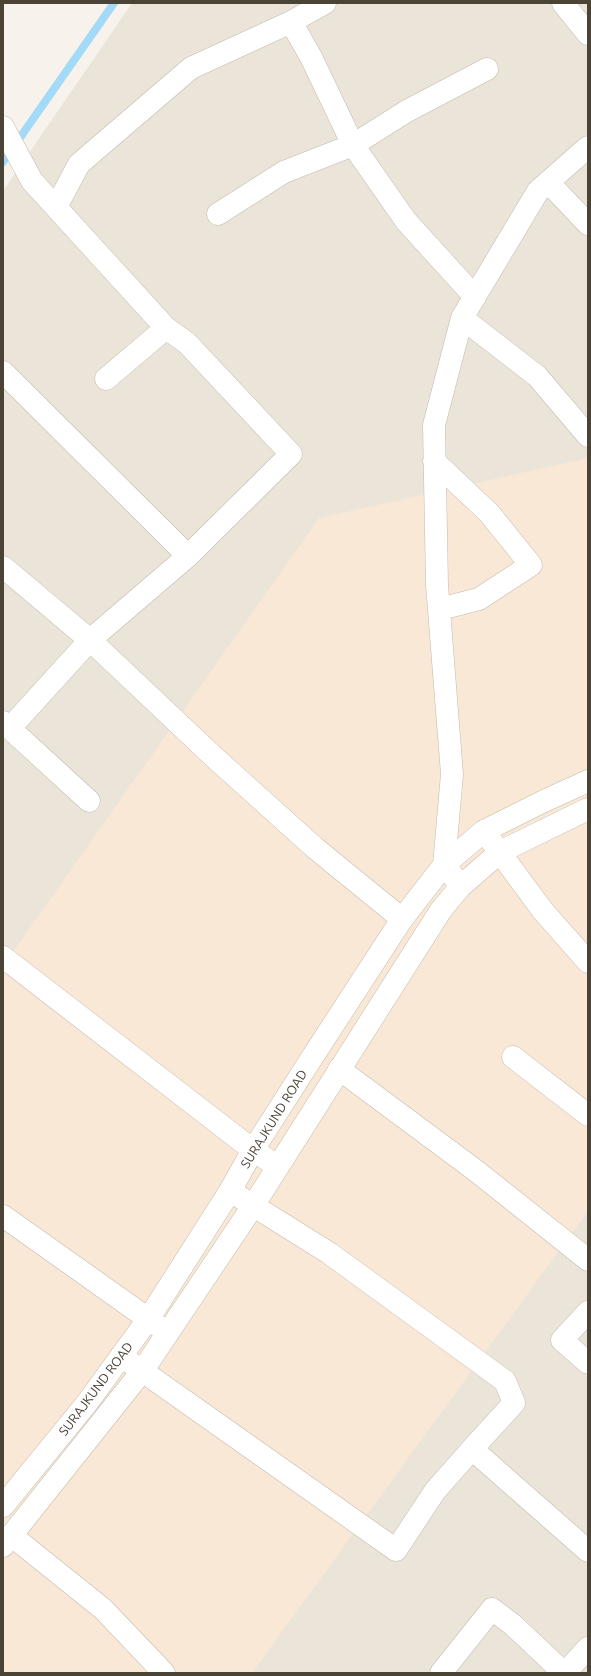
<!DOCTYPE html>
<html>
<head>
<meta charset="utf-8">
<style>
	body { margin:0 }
	#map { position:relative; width:591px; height:1676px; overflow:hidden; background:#f7f2eb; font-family:Ubuntu,sans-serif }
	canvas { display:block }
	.frame { position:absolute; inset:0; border:4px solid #4c4337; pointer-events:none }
</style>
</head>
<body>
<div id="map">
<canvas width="591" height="1676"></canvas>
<div class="frame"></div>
</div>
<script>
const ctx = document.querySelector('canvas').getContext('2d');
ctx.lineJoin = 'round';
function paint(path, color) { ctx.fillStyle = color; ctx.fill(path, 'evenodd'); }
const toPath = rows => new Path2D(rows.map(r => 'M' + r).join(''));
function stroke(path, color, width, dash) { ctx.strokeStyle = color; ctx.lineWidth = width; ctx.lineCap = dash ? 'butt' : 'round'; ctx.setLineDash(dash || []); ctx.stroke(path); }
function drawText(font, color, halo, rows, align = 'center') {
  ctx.font = font + ' Ubuntu,sans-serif'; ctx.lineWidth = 3; ctx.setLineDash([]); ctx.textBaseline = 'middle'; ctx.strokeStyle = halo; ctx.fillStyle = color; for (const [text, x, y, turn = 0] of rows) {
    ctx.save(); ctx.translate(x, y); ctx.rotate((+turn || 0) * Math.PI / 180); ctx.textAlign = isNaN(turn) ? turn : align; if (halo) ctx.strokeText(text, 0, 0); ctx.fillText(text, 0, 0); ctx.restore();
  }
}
const residential = toPath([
	[132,3,588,3,588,1673,3,1673,3,191]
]);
const commercial = toPath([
	[588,458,588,1211,252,1673,3,1673,3,966,319,518]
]);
const stream = toPath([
	[3,162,114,3]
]);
const minor = toPath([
	[563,3,588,34],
	[291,22,325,3],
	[3,127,32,181,166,328,187,343,291,454,188,556],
	[548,182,588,224],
	[56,207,79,164,191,68,291,22,311,57,353,145,406,221,475,297],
	[218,214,284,172,353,145,407,111,487,69],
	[462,318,537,376,588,436],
	[3,372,188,556,90,640,10,728],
	[106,379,166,328],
	[434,461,489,513,531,565,479,599,440,609],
	[3,567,90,640,215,758,315,848,402,919],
	[3,722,89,801],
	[484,831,543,911,588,962],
	[461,886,444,865,452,774,437,585,434,425,462,318,538,191,588,147],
	[3,957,253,1150,277,1166],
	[513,1057,588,1115],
	[339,1069,475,1170,588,1260],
	[230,1191,329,1253,505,1381,514,1403,472,1449,588,1551],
	[3,1216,168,1333],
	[588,1312,562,1340,588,1363],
	[121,1356,396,1550,435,1491,472,1449],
	[12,1536,103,1609,164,1673],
	[441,1673,492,1609,513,1625,564,1673],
	[565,1673,588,1648]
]);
const tertiary = toPath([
	[3,1506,87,1403,149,1318,230,1191,253,1150,315,1053,402,919,444,865,484,831,544,801,588,781],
	[3,1546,143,1370,253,1206,441,910,461,886,500,852,588,809]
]);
const streetNames = [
	["SURAJKUND ROAD",274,1119,-58],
	["SURAJKUND ROAD",96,1389,-53]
];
paint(residential, '#ebe4d9');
paint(commercial, '#f9e8d5');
stroke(stream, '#a3daf8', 8);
stroke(minor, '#c4baac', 23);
stroke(tertiary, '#c4baac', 23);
stroke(minor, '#fff', 22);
stroke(tertiary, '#fff', 22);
drawText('13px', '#4c4337', '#fff', streetNames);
</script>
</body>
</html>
